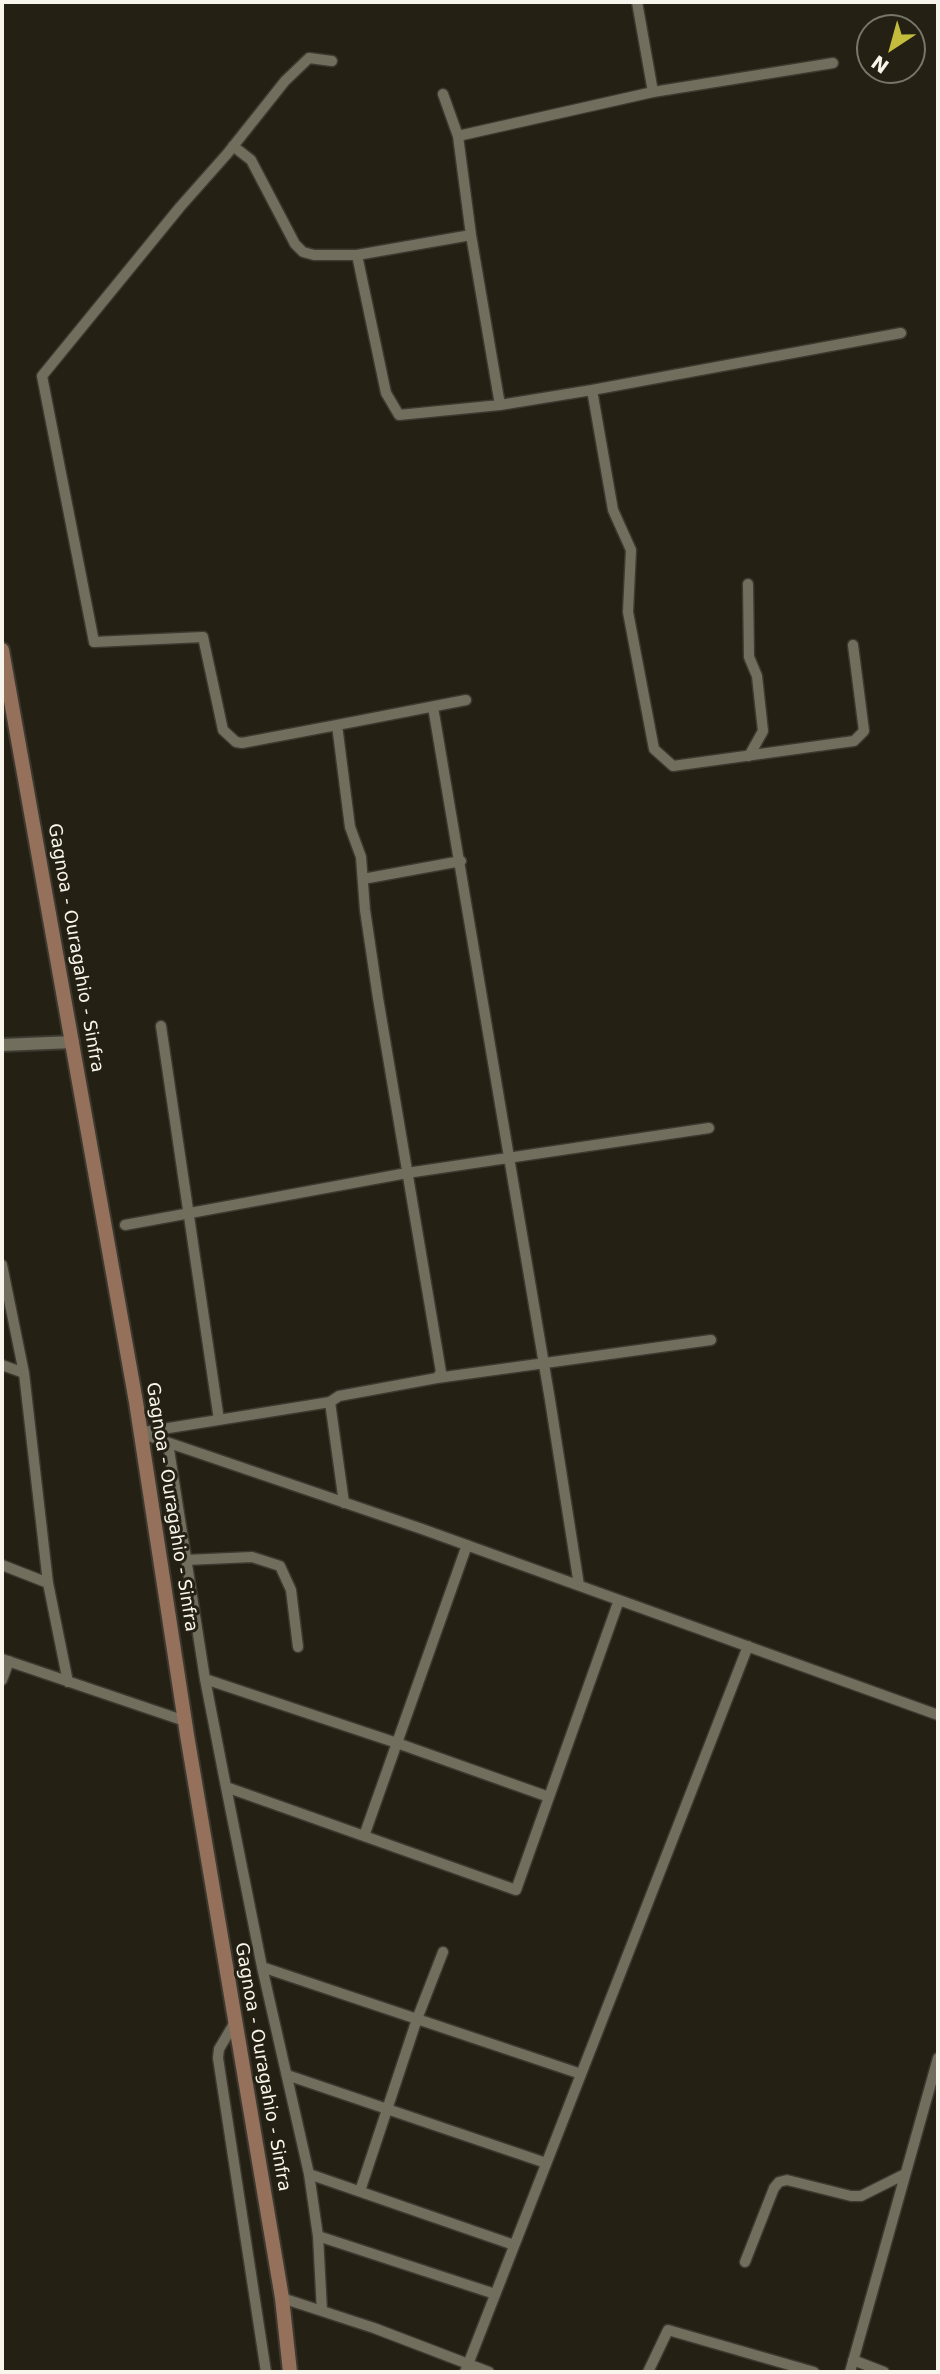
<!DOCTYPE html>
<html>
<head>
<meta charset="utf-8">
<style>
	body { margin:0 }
	#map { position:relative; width:940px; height:2374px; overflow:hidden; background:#242013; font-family:"DejaVu Sans",sans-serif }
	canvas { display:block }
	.frame { position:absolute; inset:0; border:4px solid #f7f5ec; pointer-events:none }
	.north { position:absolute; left:856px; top:14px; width:70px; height:70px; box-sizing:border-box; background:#242013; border:2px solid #78756a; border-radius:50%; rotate:216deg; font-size:19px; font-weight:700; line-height:28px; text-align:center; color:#f7f5ec }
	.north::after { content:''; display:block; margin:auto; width:24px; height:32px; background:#c4bc3d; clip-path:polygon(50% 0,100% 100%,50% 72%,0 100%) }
</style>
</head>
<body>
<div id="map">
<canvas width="940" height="2374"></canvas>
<div class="frame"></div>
<div class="north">N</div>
</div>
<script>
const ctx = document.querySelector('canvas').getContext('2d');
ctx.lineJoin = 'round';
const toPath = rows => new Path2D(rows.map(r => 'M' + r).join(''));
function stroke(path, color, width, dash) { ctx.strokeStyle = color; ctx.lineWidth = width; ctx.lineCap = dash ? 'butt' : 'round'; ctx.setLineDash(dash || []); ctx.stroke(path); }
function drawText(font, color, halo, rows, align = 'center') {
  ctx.font = font + ' "DejaVu Sans",sans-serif'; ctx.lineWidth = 6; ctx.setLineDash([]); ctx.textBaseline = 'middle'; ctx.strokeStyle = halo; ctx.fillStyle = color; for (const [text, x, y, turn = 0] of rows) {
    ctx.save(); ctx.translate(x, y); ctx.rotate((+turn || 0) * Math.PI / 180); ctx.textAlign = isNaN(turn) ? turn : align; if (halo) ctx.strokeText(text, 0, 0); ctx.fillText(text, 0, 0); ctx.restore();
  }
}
const minor = toPath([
	[332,61,309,58,285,81,227,154,180,207,42,376,94,642,203,637,223,730,236,742,242,743,337,725,350,827,361,857,365,910,378,998,441,1372,437,1378,339,1396,330,1402,344,1503],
	[653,92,833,63],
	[443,94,458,136],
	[233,146,251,160,295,244,303,252,314,255,357,255,471,235],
	[357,255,386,393,399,415,500,405,592,390,613,510,631,550,628,612,654,749,673,766,854,741,864,731,853,645],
	[592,390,901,333],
	[500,405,471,235,458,136,653,92,637,2],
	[748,584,749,657,757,676,763,731,749,756],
	[433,707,550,1400,579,1585],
	[337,725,466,700],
	[363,879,461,861],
	[161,1026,219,1420],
	[125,1225,407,1173,709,1128],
	[2,1265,24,1373,48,1583,68,1682],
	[2,1365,24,1373],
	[437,1378,711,1340],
	[144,1432,330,1402],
	[140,1433,422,1529,938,1715],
	[168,1443,205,1679,226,1787],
	[186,1560,252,1557,280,1566,291,1590,298,1647],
	[2,1565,48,1583],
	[2,1659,185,1721],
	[205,1679,397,1743,549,1797],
	[2,1680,9,1661],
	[364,1836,467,1545],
	[262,1967,581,2074],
	[235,2022,219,2049,218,2058,266,2372],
	[287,2075,546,2163],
	[309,2174,514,2245],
	[360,2191,417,2019,443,1952],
	[318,2236,495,2294],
	[745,2262,774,2188,779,2182,787,2180,851,2196,861,2196,905,2174],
	[282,2298,374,2328,489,2372],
	[322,2311,318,2236,309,2174,262,1967,226,1787,516,1890,619,1600],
	[853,2360,884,2372],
	[465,2372,748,1646],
	[648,2372,668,2330,814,2372],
	[850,2372,938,2058]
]);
const tertiary = toPath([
	[2,1045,73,1042]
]);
const secondary = toPath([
	[2,650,136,1402,187,1735,282,2298,290,2372]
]);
const streetNames = [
	["Gagnoa - Ouragahio - Sinfra",75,948,80],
	["Gagnoa - Ouragahio - Sinfra",171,1507,81],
	["Gagnoa - Ouragahio - Sinfra",262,2067,80]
];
stroke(minor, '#3c3930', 13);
stroke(tertiary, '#3c3930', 16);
stroke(secondary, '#3c3930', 18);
stroke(minor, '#726e5e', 10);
stroke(tertiary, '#726e5e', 12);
stroke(secondary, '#95705b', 14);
drawText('18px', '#f7f5ec', '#242013', streetNames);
</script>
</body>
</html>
